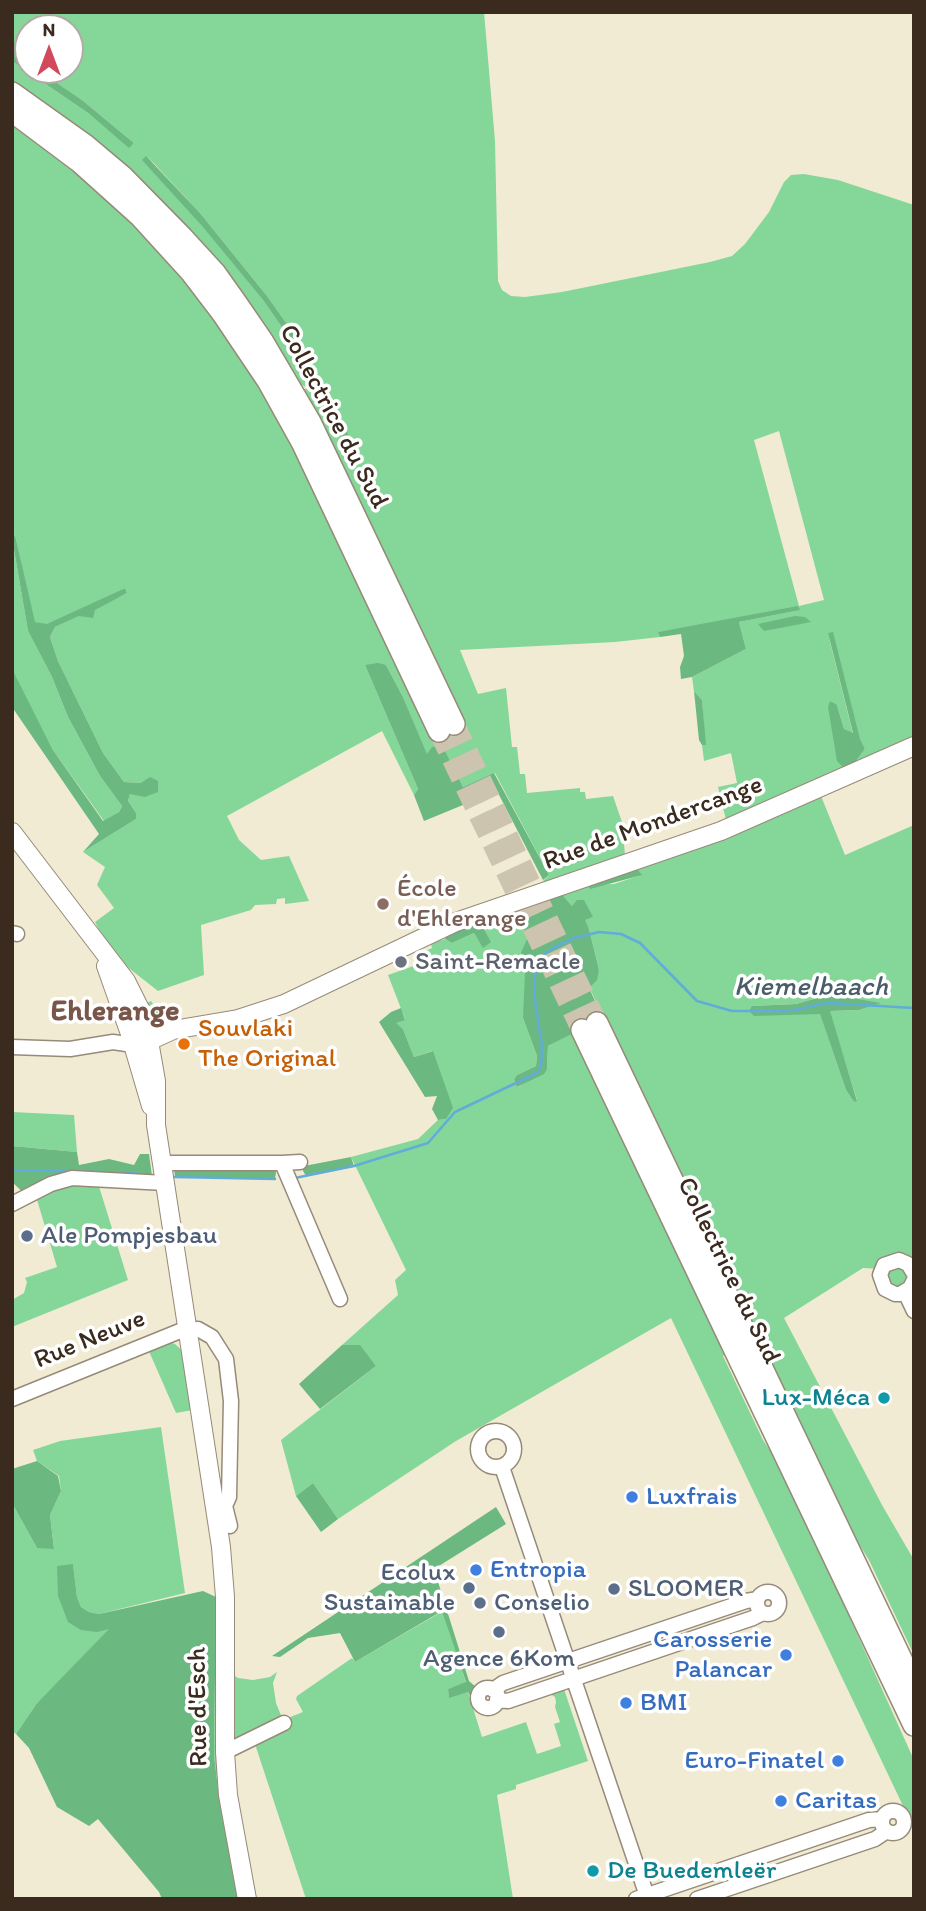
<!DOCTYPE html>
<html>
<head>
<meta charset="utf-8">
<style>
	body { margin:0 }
	#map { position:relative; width:926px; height:1911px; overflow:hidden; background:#f1ebd4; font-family:Itim,sans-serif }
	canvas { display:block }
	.frame { position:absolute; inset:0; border:14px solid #3b2a1e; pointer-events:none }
	.north { position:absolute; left:14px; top:14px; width:70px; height:70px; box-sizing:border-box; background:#fff; border:2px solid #b1aaa5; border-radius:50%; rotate:0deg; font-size:19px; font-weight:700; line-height:28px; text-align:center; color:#3b2a1e }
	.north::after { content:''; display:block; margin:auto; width:24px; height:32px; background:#d1495b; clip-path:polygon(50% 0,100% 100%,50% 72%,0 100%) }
</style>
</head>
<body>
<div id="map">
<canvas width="926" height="1911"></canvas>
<div class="frame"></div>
<div class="north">N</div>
</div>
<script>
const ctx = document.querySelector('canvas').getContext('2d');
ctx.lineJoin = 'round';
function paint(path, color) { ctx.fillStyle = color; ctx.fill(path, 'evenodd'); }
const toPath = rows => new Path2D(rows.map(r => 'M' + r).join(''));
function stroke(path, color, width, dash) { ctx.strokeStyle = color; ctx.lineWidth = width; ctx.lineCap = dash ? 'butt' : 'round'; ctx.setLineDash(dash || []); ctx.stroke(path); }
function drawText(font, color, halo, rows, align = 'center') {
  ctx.font = font + ' Itim,sans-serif'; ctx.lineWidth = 7; ctx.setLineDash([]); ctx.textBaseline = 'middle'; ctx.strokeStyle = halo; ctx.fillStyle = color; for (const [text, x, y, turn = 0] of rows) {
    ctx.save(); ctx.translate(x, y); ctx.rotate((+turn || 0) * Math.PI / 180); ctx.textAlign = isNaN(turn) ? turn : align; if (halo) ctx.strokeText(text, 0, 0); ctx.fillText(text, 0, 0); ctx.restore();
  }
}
const green = toPath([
	[12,12,484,12,495,141,498,281,502,290,511,296,525,297,562,292,710,262,732,256,745,244,769,212,784,182,791,175,804,174,838,180,914,205,914,739,853,765,865,749,860,740,828,634,853,734,844,729,837,705,845,769,726,820,718,787,737,783,731,753,704,761,702,745,705,745,702,700,694,691,692,677,746,649,739,622,799,610,659,632,660,637,615,642,460,650,478,694,506,688,512,747,517,747,520,774,525,774,527,793,580,788,580,792,585,792,586,799,613,796,622,822,625,855,559,877,545,884,543,881,549,875,495,773,463,787,442,746,427,755,403,697,386,665,365,665,418,789,414,795,382,731,227,816,239,840,261,860,289,856,309,901,285,904,285,898,277,899,276,904,255,905,251,910,201,925,204,975,158,991,112,955,95,922,114,908,97,885,105,867,83,852,136,819,136,813,128,801,130,794,141,783,124,782,103,753,58,661,50,637,55,627,127,593,125,588,47,625,34,622,15,535,12,536,12,122,74,168,151,239,303,390,307,388,299,383,211,255,176,215,98,143,12,81,12,61,88,113,129,147,134,143,82,100,38,70,70,70,70,28,28,28,28,63,19,57,16,42,12,40],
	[147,156,200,213,267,296,302,345,317,386,297,349,263,300],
	[779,431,824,600,799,606,754,440],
	[12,538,28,631,52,677,68,717,100,776,122,806,119,812,104,821,53,750,16,679,12,669],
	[821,796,845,855,914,825,914,1260,908,1264,914,1273,895,1294,881,1269,863,1268,784,1318,882,1505,914,1560,914,1655,869,1560,847,1525,589,987,596,980,599,970,589,929,584,920,592,917,572,906,561,893,588,885,614,884,641,875,637,869],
	[831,994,879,1003,859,1010,829,1011,857,1100,854,1102,846,1090,820,1013,752,1006,796,1004],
	[516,909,527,939,533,964,523,1018,537,1056,536,1066,517,1075,514,1079,518,1087,547,1069,548,1046,576,1031,727,1353,723,1356,763,1440,783,1470,914,1760,914,1829,671,1318,456,1441,338,1519,313,1483,296,1496,281,1440,376,1366,360,1346,342,1345,398,1295,395,1280,406,1270,351,1157,418,1139,438,1120,446,1119,432,1051,414,1057,403,1029,395,1023,405,1019,388,975,422,963,419,954,432,948,431,944,445,939,452,943,474,933,483,947,480,922],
	[151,1001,168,1023,159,1025,153,1022,145,1004],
	[12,1112,74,1115,77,1152,12,1146],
	[97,1180,128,1280,12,1327,12,1300,24,1293,27,1282,25,1278,57,1267,35,1193],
	[166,1341,175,1344,184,1352,193,1410,176,1413,148,1349],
	[161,1427,185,1593,99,1614,89,1612,81,1607,77,1597,73,1565,58,1596,111,1628,37,1703,16,1734,12,1731,12,1503,37,1548,54,1548,50,1515,61,1491,59,1476,37,1461,33,1450,60,1441],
	[216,1597,232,1674,238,1678,253,1680,270,1677,277,1672,273,1683,276,1703,283,1720,303,1712,296,1699,297,1696,352,1658,355,1662,443,1611,466,1683,448,1689,449,1697,468,1692,482,1737,526,1722,537,1754,561,1746,554,1724,560,1722,555,1707,556,1702,555,1697,550,1694,564,1689,588,1761,516,1785,516,1789,497,1795,513,1899,306,1899,253,1738,225,1752,239,1899,219,1798,214,1755]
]);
const forest = toPath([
	[12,40,16,42,19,57,28,63,28,70,38,70,82,100,134,143,129,148,88,113,12,61],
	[146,156,200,213,267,296,302,345,353,444,348,446,297,349,263,300,203,227,142,160],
	[15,535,35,622,47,624,125,588,127,593,95,610,93,618,79,616,55,627,50,637,58,661,103,753,124,782,141,783,150,777,158,781,158,792,145,797,130,794,128,801,136,813,136,819,83,852,99,834,12,707,12,669,53,750,103,821,119,812,122,806,100,776,68,717,52,677,28,631,12,538],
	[798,606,800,610,739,622,746,649,692,677,681,679,680,667,684,656,681,634,660,637,658,632],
	[795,616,805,617,811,622,764,631,758,624],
	[833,632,860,739,865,749,853,765,845,769,837,761,828,707,830,701,837,705,844,729,853,733,828,633],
	[378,663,386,665,403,697,427,754,432,747,442,745,463,787,494,773,549,875,543,880,497,791,424,821,414,795,418,789,365,665],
	[694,691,702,700,706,745,702,745,699,740],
	[637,869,642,875,590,889,588,885],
	[561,893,572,906,577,900,584,900,593,917,585,920,589,929,599,970,597,980,589,988,603,1018,548,1046,547,1069,544,1074,517,1087,514,1079,517,1075,536,1066,537,1056,523,1018,525,972,533,964,521,953,527,939,516,909],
	[480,922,491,942,483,948,474,933,452,943,445,939,448,933],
	[831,994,881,1003,859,1010,830,1011,857,1101,854,1102,846,1090,820,1014,754,1016,749,1011,752,1006,796,1004],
	[401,1008,405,1020,396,1023,403,1029,414,1057,433,1051,453,1108,446,1119,438,1120,432,1109,437,1096,425,1097,379,1022,391,1012],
	[12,1146,77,1152,79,1165,109,1159,134,1165,140,1154,149,1154,152,1176,72,1178,28,1197,12,1182],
	[351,1157,354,1166,306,1176,303,1171,304,1166],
	[174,1168,272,1168,276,1172,275,1179,175,1177],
	[342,1345,360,1345,376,1366,320,1409,299,1384],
	[37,1461,58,1476,61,1491,50,1515,54,1549,37,1548,12,1503,12,1469],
	[313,1483,338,1519,321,1532,296,1496],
	[496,1507,506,1524,434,1569,469,1681,476,1687,470,1696,468,1692,449,1698,448,1689,466,1682,442,1611,355,1662,340,1633,308,1638,280,1657,272,1656],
	[73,1564,77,1597,81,1607,89,1612,99,1614,203,1591,216,1597,214,1755,219,1798,239,1899,162,1899,159,1892,98,1819,89,1826,57,1807,29,1748,16,1734,37,1703,109,1629,97,1632,81,1630,68,1622,58,1596,57,1566]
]);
const stream = toPath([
	[522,958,536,962],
	[12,1170,136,1173],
	[175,1177,275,1179],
	[295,1178,354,1166,428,1143,455,1112,537,1073,541,1066,542,1047,534,993,536,962,551,949,574,938,599,932,621,934,640,943,697,1001,732,1011,790,1011,827,1003,914,1008]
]);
const highwayTunnel = toPath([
	[454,724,597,1023],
	[439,731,582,1030]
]);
const minor = toPath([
	[12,933,17,934],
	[12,1047,70,1049,113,1042,133,1045],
	[162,1163,282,1163,340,1299],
	[282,1163,300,1162],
	[12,1204,51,1184,72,1178,165,1183],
	[914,1274,908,1264,899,1260,884,1265,880,1275,885,1289,895,1294,900,1294,910,1288,914,1280],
	[905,1292,914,1311],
	[12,1399,180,1331,198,1329,212,1337,226,1359,231,1401,229,1497,225,1506,215,1514],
	'478 1449a18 18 0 1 1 36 0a18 18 0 1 1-36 0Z',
	[502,1467,648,1899],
	[225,1506,230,1526],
	'757 1603a11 11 0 1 1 22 0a11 11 0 1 1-22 0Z',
	'478 1698a10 10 0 1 1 20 0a10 10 0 1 1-20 0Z',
	[493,1690,503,1683,746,1601,758,1599],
	[497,1700,508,1701,753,1618,763,1613],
	[225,1752,284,1723],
	'882 1822a11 11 0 1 1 22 0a11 11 0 1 1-22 0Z',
	[636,1899,869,1820,882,1819],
	[697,1899,875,1839,887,1831]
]);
const major = toPath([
	[12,832,126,981,141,1011,149,1041,156,1081,156,1125,221,1547,225,1597,225,1752,228,1795,247,1899],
	[106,966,129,1031,151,1106],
	[133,1045,149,1041,173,1030,238,1019,284,1004,456,922,721,831,914,746]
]);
const highway = toPath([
	[12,93,85,145,123,177,182,237,215,273,237,304,263,342,310,422,454,724],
	[12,111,80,162,140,216,191,272,223,314,268,381,303,444,439,731],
	[597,1023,914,1686],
	[582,1030,914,1725]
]);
const markers = [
	[383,904,7,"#8d6e63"],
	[401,962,7,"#6b7280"],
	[184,1044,7,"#e8710a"],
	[27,1236,7,"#5c6f8a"],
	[884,1398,7,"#0f9aa8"],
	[632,1497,7,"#3f7fe0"],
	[476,1570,7,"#3f7fe0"],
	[469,1588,7,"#5c6f8a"],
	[614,1589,7,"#5c6f8a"],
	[480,1603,7,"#5c6f8a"],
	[499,1632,7,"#5c6f8a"],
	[786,1655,7,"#3f7fe0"],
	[626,1703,7,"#3f7fe0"],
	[838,1761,7,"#3f7fe0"],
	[781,1801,7,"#3f7fe0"],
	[593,1871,7,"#0f9aa8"]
];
const streetNames = [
	["Collectrice du Sud",333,417,62],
	["Rue de Mondercange",653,824,-20],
	["Collectrice du Sud",728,1271,64],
	["Rue Neuve",90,1340,-22],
	["Rue d'Esch",199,1707,-91]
];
const educationNames = [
	["École",397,889],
	["d'Ehlerange",397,919]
];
const worshipNames = [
	["Saint-Remacle",415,962]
];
const foodNames = [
	["Souvlaki",198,1029],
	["The Original",198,1059]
];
const serviceNames = [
	["Ale Pompjesbau",41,1236],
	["Ecolux",455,1573,"right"],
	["Sustainable",455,1603,"right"],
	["SLOOMER",628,1589],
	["Conselio",494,1603],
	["Agence 6Kom",499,1659,"center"]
];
const cultureNames = [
	["Lux-Méca",870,1398],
	["De Buedemleër",607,1871,"left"]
];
const shopNames = [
	["Luxfrais",646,1497],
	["Entropia",490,1570],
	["Carosserie",772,1640,"right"],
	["Palancar",772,1670,"right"],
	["BMI",640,1703],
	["Euro-Finatel",824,1761,"right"],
	["Caritas",795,1801]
];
const waterNames = [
	["Kiemelbaach",811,988]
];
const quarterNames = [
	["Ehlerange",115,1012]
];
paint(green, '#84d799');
paint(forest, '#6bb881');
stroke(stream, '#61acd9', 2.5);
stroke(highwayTunnel, '#cdc4b0', 21, [21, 10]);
stroke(minor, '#968a79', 17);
stroke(major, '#968a79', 20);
stroke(highway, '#968a79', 24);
stroke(minor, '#fff', 14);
stroke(major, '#fff', 18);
stroke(highway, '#fff', 21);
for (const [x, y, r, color] of markers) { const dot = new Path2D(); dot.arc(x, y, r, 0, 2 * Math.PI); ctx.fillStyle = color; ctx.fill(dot); stroke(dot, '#fff', 2.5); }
drawText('26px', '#3b2a1e', '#fff', streetNames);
drawText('26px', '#785e54', '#fff', educationNames, 'left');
drawText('26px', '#5b616d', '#fff', worshipNames, 'left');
drawText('26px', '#c56008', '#fff', foodNames, 'left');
drawText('26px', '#4e5e75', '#fff', serviceNames, 'left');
drawText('26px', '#0d838f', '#fff', cultureNames, 'right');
drawText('26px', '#366cbe', '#fff', shopNames, 'left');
drawText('italic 28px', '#4a5e69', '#fff', waterNames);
drawText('bold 30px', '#79564a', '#fff', quarterNames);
</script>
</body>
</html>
